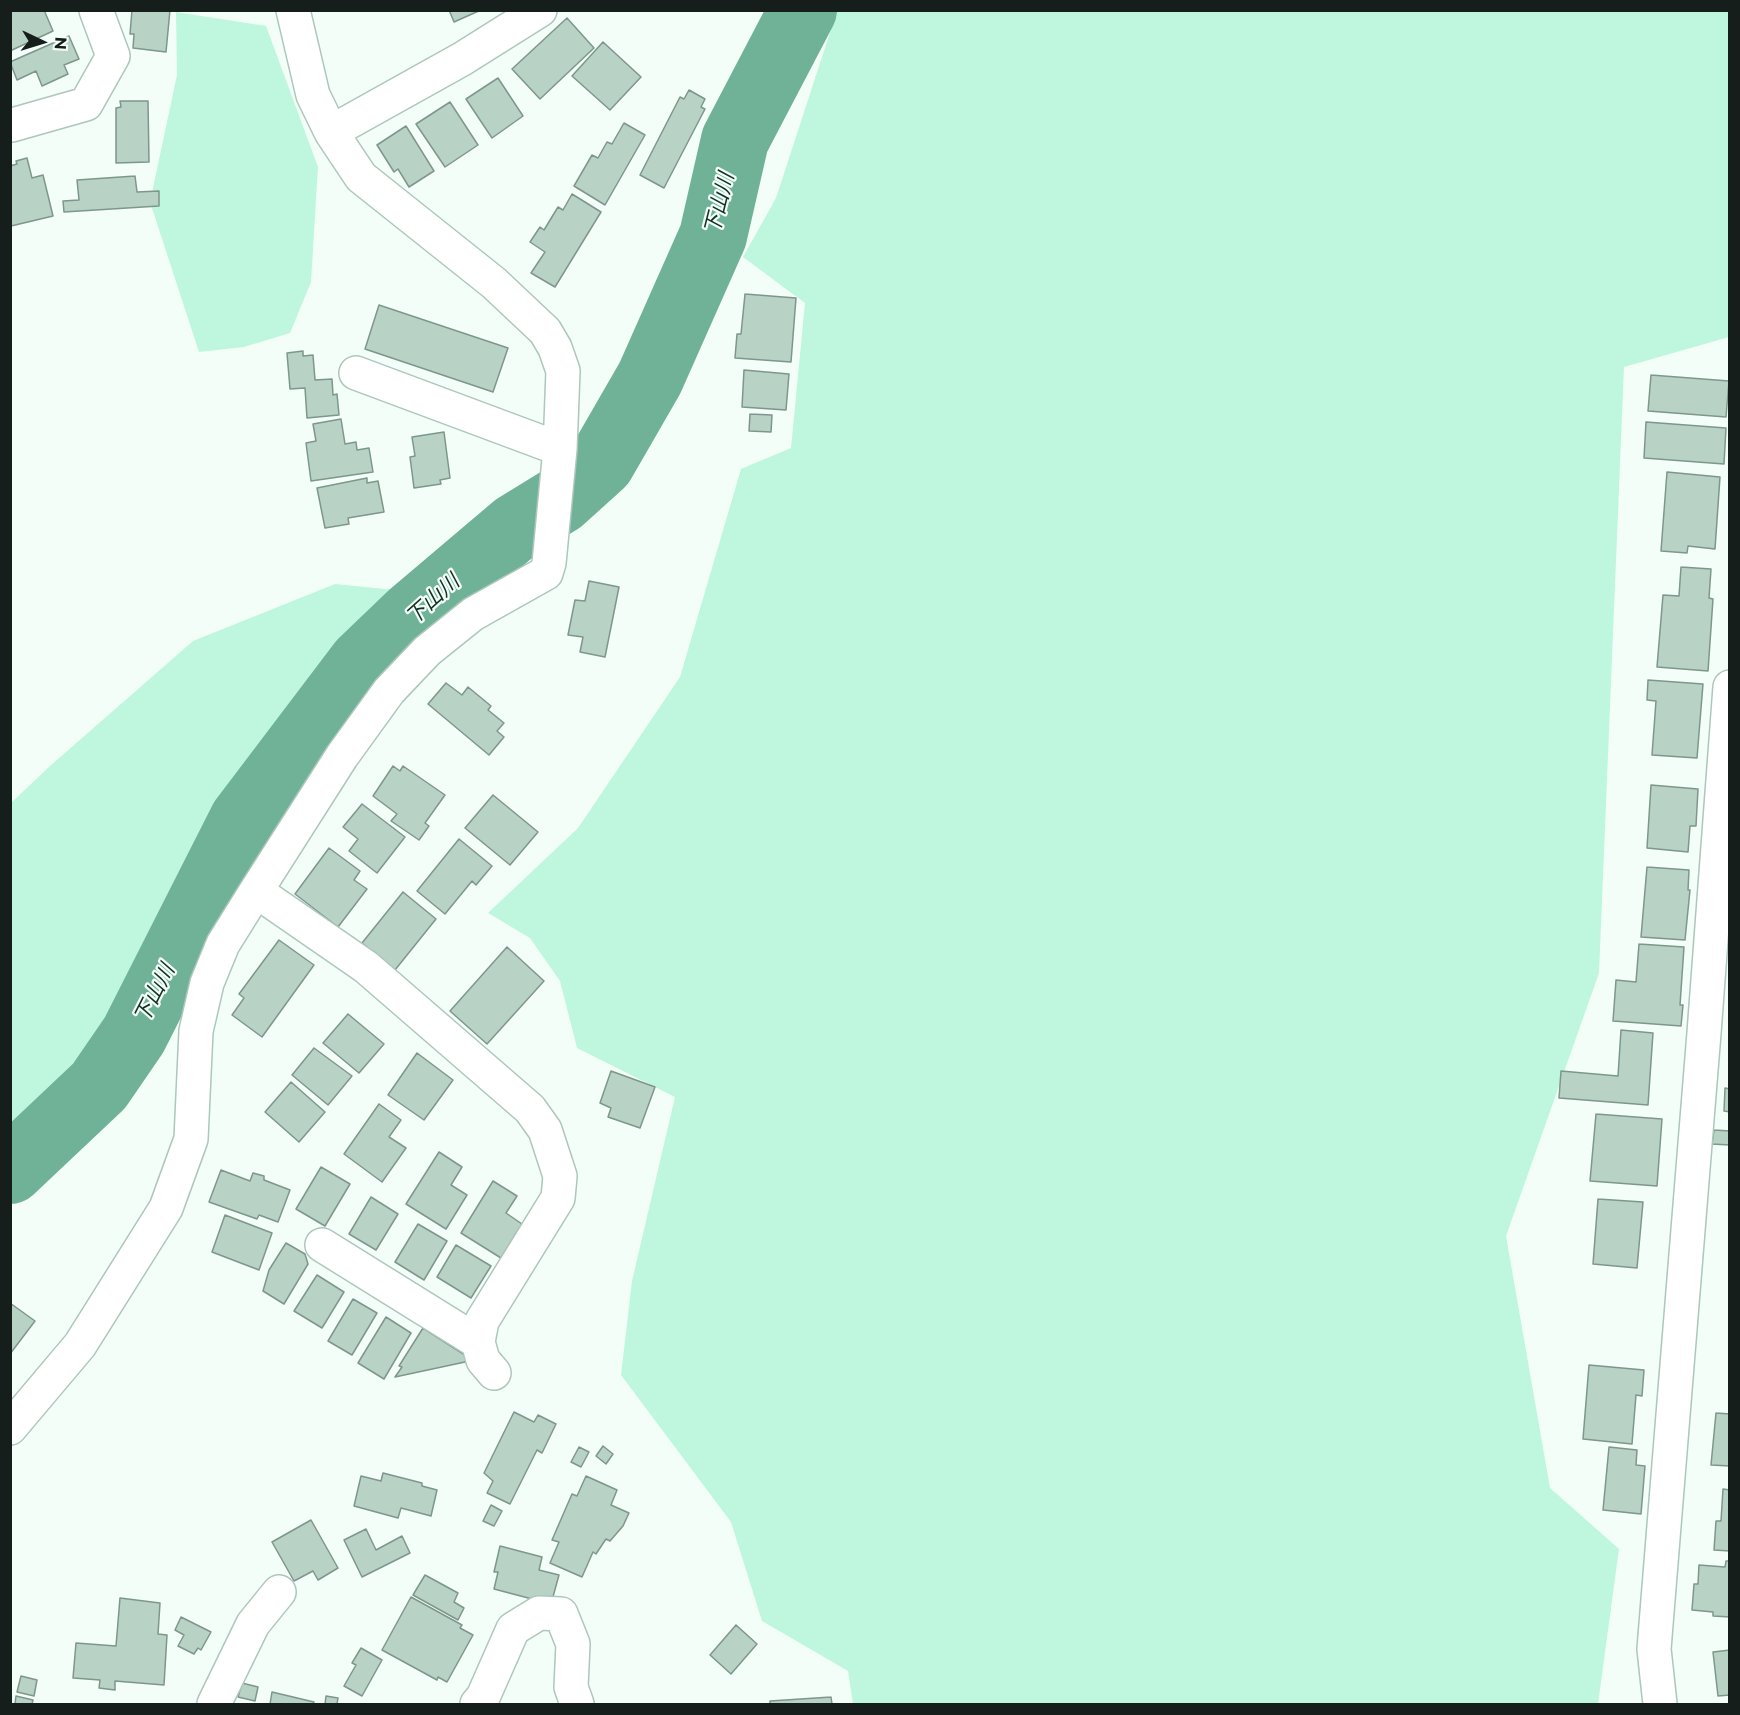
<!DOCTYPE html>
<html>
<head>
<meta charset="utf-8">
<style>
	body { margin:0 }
	#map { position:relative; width:1740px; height:1715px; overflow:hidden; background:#f3fef9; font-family:Montserrat,sans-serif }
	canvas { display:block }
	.frame { position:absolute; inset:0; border:12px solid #151e1a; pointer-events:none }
	.north { position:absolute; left:12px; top:12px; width:60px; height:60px; -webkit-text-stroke:4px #f3fef9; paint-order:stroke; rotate:94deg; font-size:16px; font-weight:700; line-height:24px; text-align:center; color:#151e1a }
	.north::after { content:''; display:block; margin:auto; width:21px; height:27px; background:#151e1a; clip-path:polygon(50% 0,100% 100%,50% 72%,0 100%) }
</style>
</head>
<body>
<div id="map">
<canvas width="1740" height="1715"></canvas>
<div class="frame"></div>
<div class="north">N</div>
</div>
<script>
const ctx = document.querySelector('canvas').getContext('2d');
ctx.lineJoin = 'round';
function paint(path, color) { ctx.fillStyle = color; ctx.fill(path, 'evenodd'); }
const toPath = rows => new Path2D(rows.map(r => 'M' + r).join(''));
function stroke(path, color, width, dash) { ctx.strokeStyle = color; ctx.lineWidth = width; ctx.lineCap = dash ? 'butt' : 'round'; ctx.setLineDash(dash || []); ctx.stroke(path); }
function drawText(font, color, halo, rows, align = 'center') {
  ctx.font = font + ' Montserrat,"Noto Sans JP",sans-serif'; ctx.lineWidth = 4.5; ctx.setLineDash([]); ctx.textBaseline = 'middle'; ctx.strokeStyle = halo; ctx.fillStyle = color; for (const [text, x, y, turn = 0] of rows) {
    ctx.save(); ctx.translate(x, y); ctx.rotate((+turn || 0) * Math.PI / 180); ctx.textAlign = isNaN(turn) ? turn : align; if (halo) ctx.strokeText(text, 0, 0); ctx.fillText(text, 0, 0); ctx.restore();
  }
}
const green = toPath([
	[837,11,1729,11,1729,337,1624,367,1599,973,1506,1236,1550,1488,1619,1549,1598,1704,853,1704,848,1671,762,1621,731,1522,621,1375,632,1281,675,1097,577,1048,560,981,530,938,488,913,578,828,680,677,741,469,791,448,805,303,743,257,776,198],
	[176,12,266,26,318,167,311,282,290,333,244,347,199,352,150,202,177,75],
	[335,584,405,591,330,672,221,830,162,936,87,1063,11,1151,11,803,50,766,193,641]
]);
const river = toPath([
	[10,1170,99,1086,134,1035,243,820,362,663,411,616,516,527,560,500,601,463,650,378,713,236,735,140,803,10]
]);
const building = toPath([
	[10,10,44,10,53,31,10,51,10,10],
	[132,10,170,10,166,52,133,48,134,34,130,34,132,10],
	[449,10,481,10,454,22,449,10],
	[567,18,594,48,540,99,512,69,567,18],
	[69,36,79,59,64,65,68,74,42,86,36,71,17,80,10,62,69,36],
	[603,42,641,77,610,110,572,76,603,42],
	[498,78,523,116,492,138,466,99,498,78],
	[689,90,705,99,701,107,705,109,664,188,640,175,680,97,684,99,689,90],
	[120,101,148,101,149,162,116,163,116,108,121,107,120,101],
	[450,102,478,145,445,167,416,124,450,102],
	[624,123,645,135,605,205,574,186,592,155,598,158,607,142,612,144,624,123],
	[406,126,434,171,409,187,398,169,394,172,377,145,406,126],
	[27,158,32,178,43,175,53,216,11,226,10,166,17,164,16,161,27,158],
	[135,176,137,192,159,191,159,206,64,212,63,201,79,200,77,180,135,176],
	[572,194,601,212,555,287,531,273,545,252,530,242,540,227,544,230,558,207,563,210,572,194],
	[745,294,796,298,791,362,735,358,737,334,741,334,745,294],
	[379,305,508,348,493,392,365,349,379,305],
	[303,351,303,356,313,355,315,380,332,379,333,395,337,394,339,415,307,418,305,388,290,389,287,353,303,351],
	[744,370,789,374,786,410,742,407,744,370],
	[1651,375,1729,381,1726,417,1648,411,1651,375],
	[750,414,772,415,771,432,749,431,750,414],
	[341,419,345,444,356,442,357,450,369,448,373,472,311,481,306,443,316,441,313,424,341,419],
	[1646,422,1726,428,1724,464,1644,458,1646,422],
	[444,432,450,478,440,480,441,484,414,488,410,457,415,456,412,437,444,432],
	[1667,472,1720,477,1715,549,1688,546,1687,553,1661,551,1667,472],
	[367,478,367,483,378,481,384,512,348,518,349,524,325,528,317,488,367,478],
	[1681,567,1711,569,1709,598,1713,599,1708,671,1657,667,1663,595,1679,596,1681,567],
	[589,581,619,587,605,657,580,652,583,637,568,635,575,600,585,601,589,581],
	[1648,680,1703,684,1697,758,1652,755,1656,701,1647,700,1648,680],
	[446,683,462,695,468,687,491,706,488,710,504,723,497,731,504,737,489,755,428,704,446,683],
	[393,766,400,771,403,766,445,795,425,823,429,826,419,840,391,821,397,814,373,796,393,766],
	[1651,785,1698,789,1696,826,1690,826,1688,852,1647,848,1651,785],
	[493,795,538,832,510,865,465,828,493,795],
	[362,804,405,837,377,873,349,851,358,839,343,827,362,804],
	[459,839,492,866,476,885,472,881,445,914,417,891,459,839],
	[329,848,360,871,354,880,367,889,338,927,295,894,329,848],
	[1647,867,1689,870,1688,890,1690,890,1685,940,1641,937,1647,867],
	[403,892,436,919,395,970,362,943,403,892],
	[279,940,314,965,262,1037,232,1015,244,998,239,994,279,940],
	[1639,944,1684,947,1680,1005,1683,1005,1681,1026,1613,1021,1616,980,1636,982,1639,944],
	[507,947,544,981,487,1044,450,1011,507,947],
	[348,1014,384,1044,359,1073,323,1043,348,1014],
	[1621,1030,1653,1033,1648,1105,1559,1098,1561,1071,1618,1076,1621,1030],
	[314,1048,352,1076,328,1105,292,1075,314,1048],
	[417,1053,453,1080,424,1120,388,1095,417,1053],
	[611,1071,655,1087,640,1128,608,1117,611,1108,600,1103,611,1071],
	[291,1082,325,1112,299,1142,265,1112,291,1082],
	[1725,1088,1730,1089,1730,1112,1724,1111,1725,1088],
	[379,1104,401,1120,389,1137,406,1148,382,1182,344,1154,379,1104],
	[1596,1114,1662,1119,1657,1186,1590,1181,1596,1114],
	[1714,1130,1730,1131,1730,1145,1712,1144,1714,1130],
	[439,1152,462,1167,451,1185,467,1195,446,1229,406,1204,439,1152],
	[321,1167,350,1184,325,1226,296,1209,321,1167],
	[221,1170,250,1181,253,1173,264,1176,264,1180,290,1190,278,1222,259,1215,257,1219,209,1202,221,1170],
	[493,1181,517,1196,506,1213,522,1224,501,1258,461,1233,493,1181],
	[371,1197,398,1214,376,1250,349,1234,371,1197],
	[1598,1199,1643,1202,1637,1268,1593,1264,1598,1199],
	[225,1215,272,1233,259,1270,212,1252,225,1215],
	[418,1224,447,1241,424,1280,395,1262,418,1224],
	[286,1243,305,1254,308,1264,284,1304,263,1291,269,1270,286,1243],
	[456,1245,491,1266,471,1298,437,1277,456,1245],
	[317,1275,344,1292,322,1328,294,1311,317,1275],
	[353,1299,377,1313,352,1355,328,1341,353,1299],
	[10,1303,35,1321,10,1354,10,1303],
	[386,1317,411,1333,384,1379,358,1363,386,1317],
	[423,1328,468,1357,465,1362,395,1377,402,1367,399,1366,423,1328],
	[1589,1365,1644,1370,1642,1396,1636,1395,1632,1444,1583,1439,1589,1365],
	[514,1412,534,1422,538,1415,556,1424,542,1453,537,1450,510,1504,487,1493,493,1481,484,1473,514,1412],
	[1716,1413,1730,1414,1730,1466,1711,1465,1716,1413],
	[603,1446,613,1454,606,1464,596,1456,603,1446],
	[579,1447,589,1452,581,1467,571,1462,579,1447],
	[1609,1447,1637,1450,1636,1465,1645,1466,1641,1514,1603,1510,1609,1447],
	[383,1473,422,1483,422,1486,437,1490,431,1516,401,1508,398,1518,354,1506,361,1476,381,1481,383,1473],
	[586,1476,617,1490,611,1505,629,1513,623,1526,610,1541,606,1539,596,1554,593,1552,582,1577,550,1563,559,1542,552,1540,572,1494,577,1496,586,1476],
	[1723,1489,1730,1490,1730,1551,1714,1550,1716,1521,1721,1521,1723,1489],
	[491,1505,502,1511,494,1526,483,1521,491,1505],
	[311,1520,338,1568,318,1580,313,1571,294,1581,272,1542,311,1520],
	[366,1529,376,1550,402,1536,410,1553,362,1577,344,1540,366,1529],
	[500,1546,542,1557,539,1570,559,1575,551,1604,494,1589,498,1572,494,1572,500,1546],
	[1726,1561,1730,1561,1730,1617,1713,1616,1713,1612,1692,1610,1694,1584,1698,1584,1699,1565,1725,1567,1726,1561],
	[425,1575,458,1593,454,1602,464,1608,458,1620,413,1595,425,1575],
	[411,1597,462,1625,460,1628,473,1635,447,1682,438,1677,437,1680,382,1650,411,1597],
	[120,1598,160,1603,158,1634,167,1635,164,1685,115,1681,115,1690,99,1688,100,1680,73,1678,76,1643,116,1646,120,1598],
	[181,1617,211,1632,201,1650,198,1648,194,1654,178,1646,184,1635,175,1630,181,1617],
	[736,1625,757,1644,731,1674,710,1655,736,1625],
	[361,1648,382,1660,362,1696,344,1686,356,1665,352,1663,361,1648],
	[1730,1650,1730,1695,1718,1696,1713,1652,1730,1650],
	[21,1676,37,1680,34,1696,17,1692,21,1676],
	[242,1683,258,1687,255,1701,238,1697,242,1683],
	[272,1692,314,1702,313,1704,270,1704,272,1692],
	[16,1696,33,1700,32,1704,15,1704,16,1696],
	[326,1696,338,1698,337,1704,325,1704,326,1696],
	[831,1697,832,1704,770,1704,770,1701,831,1697]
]);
const minor = toPath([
	[12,125,86,104,113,56,96,10],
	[331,132,462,59,540,10],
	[356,373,560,449],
	[256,891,366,967,530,1109,545,1130,560,1176,558,1198,482,1321,478,1342,483,1360,494,1373],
	[322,1245,478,1342],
	[10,1428,80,1345,166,1208,191,1139,196,1031,207,983,223,944,256,891,342,756,389,691,427,651,473,614,546,573,549,563,560,449,563,371,555,348,545,331,494,283,361,177,331,132,313,95,293,10],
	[214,1704,253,1624,279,1592],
	[477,1704,483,1697,513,1629,539,1613,561,1614,573,1644,571,1687,577,1704],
	[1660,1704,1654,1649,1704,1033,1730,687]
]);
const waterNames = [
	["下山川",720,204,-76],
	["下山川",433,600,-42],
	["下山川",155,994,-63]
];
paint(green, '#bef7de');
stroke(river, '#70b298', 68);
paint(building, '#b8d2c6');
stroke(building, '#7e978c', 1.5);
stroke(minor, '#adc7bb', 36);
stroke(minor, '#fff', 33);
drawText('italic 21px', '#123126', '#f3fef9', waterNames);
</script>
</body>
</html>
